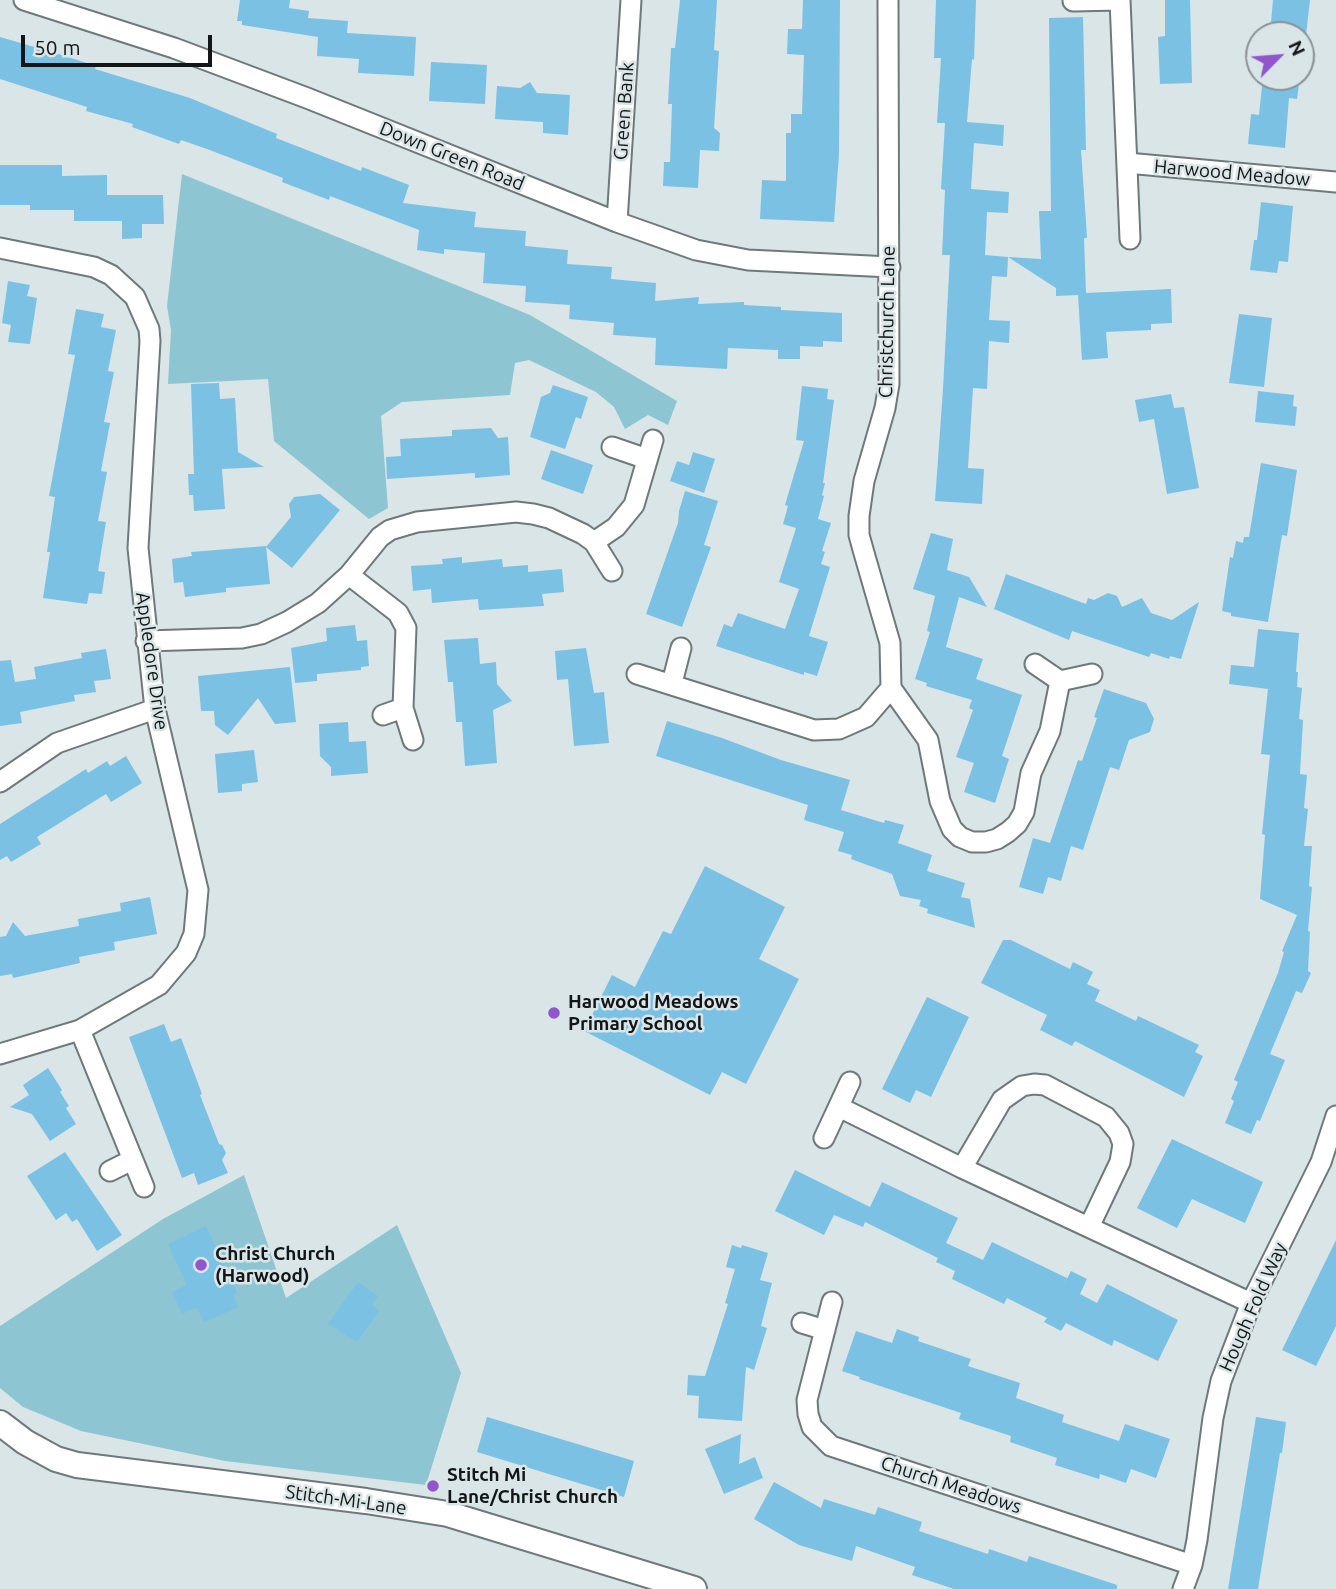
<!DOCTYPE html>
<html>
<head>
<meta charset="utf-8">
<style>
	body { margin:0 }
	#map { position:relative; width:1336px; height:1589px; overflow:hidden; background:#dae5e8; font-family:Ubuntu,sans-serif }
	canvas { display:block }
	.north { position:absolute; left:1245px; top:21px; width:70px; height:70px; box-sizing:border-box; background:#dae5e8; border:2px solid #8a9294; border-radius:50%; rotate:65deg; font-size:19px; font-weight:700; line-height:28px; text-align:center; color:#121617 }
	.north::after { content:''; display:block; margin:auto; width:24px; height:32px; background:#9155cc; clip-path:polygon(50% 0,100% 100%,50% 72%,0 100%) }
	.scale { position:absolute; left:21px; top:35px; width:191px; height:32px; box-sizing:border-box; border:4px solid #121617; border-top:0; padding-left:9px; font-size:21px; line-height:24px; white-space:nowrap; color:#121617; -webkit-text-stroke:5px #dae5e8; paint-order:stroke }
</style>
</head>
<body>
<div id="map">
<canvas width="1336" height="1589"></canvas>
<div class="north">N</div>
<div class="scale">50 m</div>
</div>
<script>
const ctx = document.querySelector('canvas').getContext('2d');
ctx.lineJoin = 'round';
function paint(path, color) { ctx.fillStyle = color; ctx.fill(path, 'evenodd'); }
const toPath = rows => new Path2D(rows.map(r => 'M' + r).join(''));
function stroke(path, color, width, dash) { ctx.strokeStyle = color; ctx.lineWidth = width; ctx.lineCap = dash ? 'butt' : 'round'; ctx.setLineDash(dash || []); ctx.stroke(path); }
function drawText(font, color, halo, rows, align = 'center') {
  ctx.font = font + ' Ubuntu,sans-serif'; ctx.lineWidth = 5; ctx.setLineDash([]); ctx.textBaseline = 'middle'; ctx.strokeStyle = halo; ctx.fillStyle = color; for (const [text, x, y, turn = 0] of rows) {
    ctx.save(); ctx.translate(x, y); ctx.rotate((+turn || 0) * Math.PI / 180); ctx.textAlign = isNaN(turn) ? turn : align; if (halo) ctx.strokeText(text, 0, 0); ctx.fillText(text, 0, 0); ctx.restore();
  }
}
const green = toPath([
	[182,174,530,315,677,401,668,425,648,415,625,429,614,407,596,392,529,360,515,363,510,395,402,402,381,416,388,508,369,519,274,441,268,379,168,384,171,330,167,306],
	[244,1175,286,1298,397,1225,461,1373,426,1485,225,1461,81,1431,23,1407,0,1388,0,1326,163,1219]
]);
const building = toPath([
	[240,0,290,0,289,8,309,11,308,18,348,21,347,33,416,37,414,76,358,73,359,59,317,56,318,37,242,25,242,21,237,21],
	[680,0,717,0,714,50,719,51,714,128,720,133,719,151,700,150,698,188,663,186,664,162,670,162,672,104,668,104,671,48,675,48],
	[803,0,840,0,839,154,834,222,760,219,762,180,786,181,786,133,791,133,791,114,802,114,804,55,787,54,788,29,802,29],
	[936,0,976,0,974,60,972,59,967,122,1004,125,1003,146,974,143,971,189,1009,192,1008,213,987,212,985,255,1008,257,1007,277,992,276,989,320,1010,321,1009,343,989,341,987,389,973,388,968,468,984,469,982,504,935,501,943,389,950,255,942,255,945,190,941,189,945,123,937,123,941,58,934,58],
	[1165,0,1190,0,1192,83,1160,84,1158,37,1165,36],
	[1273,0,1310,0,1306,35,1277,35,1278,23,1271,22],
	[1083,17,1086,150,1081,150,1086,222,1087,238,1084,238,1086,293,1171,289,1172,323,1151,324,1151,330,1106,332,1108,358,1082,360,1078,295,1056,296,1056,288,1008,257,1041,259,1039,211,1051,211,1049,18],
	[0,37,65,56,96,66,95,69,190,98,277,134,276,138,361,171,362,167,409,185,403,203,476,212,474,227,526,231,525,246,568,250,567,264,612,267,611,279,656,283,655,301,699,297,698,304,744,302,744,305,781,307,781,310,842,313,842,342,823,341,823,347,800,346,800,359,778,359,778,350,728,348,727,369,655,365,656,338,613,335,614,323,569,319,570,305,525,302,526,286,483,283,485,253,444,249,444,254,417,250,419,230,330,196,329,200,282,182,283,178,207,149,181,140,179,144,132,127,133,124,86,111,87,107,0,79],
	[431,62,487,65,485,104,429,101],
	[1263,77,1300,77,1297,99,1289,98,1285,148,1248,144,1251,114,1259,115],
	[530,82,537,93,570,95,568,135,543,133,543,122,495,119,497,86,520,88],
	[0,165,62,165,62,176,107,175,107,195,163,195,164,224,142,224,142,238,122,239,122,221,74,221,74,210,30,210,30,205,0,205],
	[1261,202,1293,206,1288,262,1279,261,1277,273,1250,270,1254,240,1257,240],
	[8,281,30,285,27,296,37,298,30,344,8,342,11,325,2,323],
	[76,309,104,314,101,327,116,330,108,371,114,372,104,422,110,423,101,471,107,472,98,521,106,522,98,571,105,572,102,594,89,593,87,604,43,598,50,552,47,552,55,497,49,496,75,355,68,354],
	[1239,314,1272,318,1264,387,1229,383],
	[219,383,220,399,235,398,238,452,264,467,222,469,225,509,194,511,193,495,189,495,188,474,194,474,191,384],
	[553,385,588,397,581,419,576,417,565,449,530,437,541,397,550,393],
	[802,386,828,389,827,399,834,400,823,483,825,483,822,495,824,496,818,519,831,523,822,551,825,552,821,564,830,567,809,636,828,642,817,676,804,672,804,675,716,646,724,624,732,627,738,613,785,629,799,589,779,582,796,528,783,524,788,506,785,505,804,441,796,440],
	[1258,391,1294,395,1293,406,1297,407,1295,426,1255,422],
	[1171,394,1174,408,1184,407,1199,488,1167,494,1154,419,1139,422,1135,400],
	[491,428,498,438,508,437,510,475,475,478,475,473,387,479,386,457,401,456,400,439,452,436,452,430],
	[551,450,593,465,583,494,541,479],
	[693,452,715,459,704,493,670,481,677,461,689,465],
	[1261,463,1297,470,1287,536,1282,535,1268,622,1231,616,1231,613,1222,611,1230,557,1233,558,1236,541,1243,543,1244,537,1249,537],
	[685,491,718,501,704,545,711,547,682,627,646,614,678,523,679,511],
	[320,494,340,510,292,568,266,547,291,517,289,504,294,497],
	[931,533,953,539,947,570,969,577,987,607,959,597,946,647,983,659,976,679,1022,695,1002,756,1009,759,995,803,964,792,974,763,956,757,973,710,969,708,972,700,926,686,927,683,915,679,930,632,927,631,935,596,913,589],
	[266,546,270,584,226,588,226,592,185,597,183,582,174,583,172,559,192,556,191,552],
	[462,557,462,563,502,559,503,567,528,565,528,572,562,569,564,592,542,594,544,606,479,610,478,599,432,603,431,589,413,591,411,566,443,564,442,559],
	[1006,574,1086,604,1088,598,1094,600,1108,593,1117,596,1122,607,1142,598,1151,613,1172,620,1199,602,1181,659,1170,656,1169,659,1151,653,1149,657,1072,631,1069,640,994,609],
	[355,625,357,641,367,640,369,666,361,667,361,670,317,674,317,681,295,683,291,648,327,641,326,628],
	[1258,629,1299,633,1296,672,1298,672,1297,687,1302,688,1299,719,1303,720,1300,774,1307,775,1304,808,1308,809,1304,846,1312,846,1309,886,1312,887,1308,931,1310,932,1308,971,1311,973,1302,993,1296,991,1270,1054,1285,1060,1260,1121,1257,1120,1251,1134,1225,1123,1234,1101,1231,1099,1238,1082,1234,1080,1278,973,1284,952,1282,951,1297,915,1260,899,1265,835,1262,834,1270,755,1261,754,1268,689,1229,684,1231,665,1254,667],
	[478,638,480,664,496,662,497,684,512,701,493,710,497,763,465,766,462,722,456,722,453,682,448,682,444,640],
	[586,648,594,693,604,692,609,743,574,746,568,679,557,680,555,651],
	[106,649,111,679,94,681,96,692,74,695,75,701,20,712,22,723,0,726,0,661,11,660,15,682,36,679,34,667,82,658,81,653],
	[290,667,296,722,275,724,258,698,228,735,215,725,214,711,201,711,198,676],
	[1104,689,1146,703,1154,719,1150,732,1129,740,1119,770,1110,767,1083,850,1071,846,1061,881,1048,877,1043,894,1019,887,1033,838,1050,843,1078,760,1082,761,1097,718,1094,717],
	[667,721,722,738,781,760,850,780,841,810,884,823,885,820,904,825,898,843,932,855,927,871,965,883,961,897,970,899,975,928,927,913,928,909,919,906,921,900,900,896,892,874,851,859,852,855,838,851,844,832,804,820,808,805,656,756],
	[348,722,349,742,366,741,368,773,331,776,331,767,320,756,319,724],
	[254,750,258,782,242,784,242,791,218,793,215,754],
	[126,756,142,783,111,802,106,794,37,837,41,844,11,862,7,856,0,860,0,824,86,769,88,773,107,761,110,766],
	[705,866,785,907,759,959,799,979,746,1084,722,1072,710,1095,584,1031,612,975,635,987,663,931,671,934],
	[150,897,157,934,114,942,115,950,79,957,80,963,13,978,12,974,0,976,0,937,6,936,13,922,25,936,79,926,78,919,121,911,120,903],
	[1003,940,1011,940,1070,969,1073,962,1093,972,1087,984,1100,990,1095,1001,1136,1021,1138,1016,1199,1045,1195,1052,1203,1056,1184,1097,1075,1041,1072,1046,1040,1030,1047,1015,981,983],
	[927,997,969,1017,931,1097,916,1090,910,1103,882,1089],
	[164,1024,171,1042,181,1038,202,1094,200,1095,219,1144,222,1145,226,1153,222,1160,228,1173,198,1185,194,1173,182,1178,129,1037],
	[48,1068,62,1090,60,1092,69,1106,66,1108,76,1124,50,1141,32,1114,10,1107,29,1095,23,1085],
	[1172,1139,1263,1182,1245,1223,1192,1199,1177,1228,1137,1208],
	[65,1152,122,1235,97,1251,77,1219,72,1222,66,1213,56,1220,27,1176],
	[795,1170,870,1207,882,1182,958,1218,946,1243,983,1260,992,1242,1067,1278,1063,1286,1071,1271,1087,1279,1080,1294,1097,1303,1107,1284,1178,1320,1158,1361,1114,1340,1112,1346,1066,1323,1061,1331,1044,1322,1047,1318,1007,1298,1004,1304,952,1279,955,1271,936,1262,938,1258,865,1222,863,1227,834,1215,824,1235,775,1211],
	[206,1226,237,1293,233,1295,239,1307,204,1322,197,1307,182,1314,172,1292,187,1285,168,1244],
	[1336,1240,1336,1326,1316,1366,1282,1350],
	[732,1245,741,1248,742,1245,768,1253,760,1280,772,1283,761,1326,767,1328,754,1370,746,1367,742,1421,698,1418,699,1396,687,1395,688,1375,705,1376,728,1304,725,1303,735,1269,726,1267],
	[358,1282,378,1296,372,1305,379,1311,357,1342,328,1324],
	[897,1329,919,1337,918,1341,971,1359,968,1366,1020,1383,1016,1398,1064,1415,1062,1422,1119,1441,1125,1424,1170,1439,1156,1478,1131,1469,1126,1483,1100,1474,1099,1479,1055,1465,1057,1458,1010,1442,1011,1436,959,1419,961,1413,859,1379,860,1377,842,1371,856,1331,892,1343],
	[487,1417,634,1461,624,1497,477,1452],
	[1256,1417,1286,1422,1282,1453,1280,1453,1258,1589,1228,1589],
	[741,1434,739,1464,755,1457,763,1478,724,1494,705,1449],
	[774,1482,821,1508,824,1499,875,1515,878,1507,922,1522,919,1531,988,1554,989,1549,1027,1562,1029,1556,1117,1585,1117,1589,954,1589,912,1575,915,1567,856,1546,852,1561,799,1545,754,1519]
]);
const minor = toPath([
	[24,0,174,48,307,98,617,222,696,250,748,260,890,267],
	[1073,1,1120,0,1130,239],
	[1127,163,1336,182],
	[617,222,631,0],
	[0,248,94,267,111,275,135,297,149,329,150,341,138,548,155,709,198,890,194,934,186,953,159,985,80,1030,0,1054],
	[612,447,647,459],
	[594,542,616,527,634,505,653,440],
	[349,575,398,613,406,628,403,708],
	[146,641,242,638,261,634,287,622,318,603,349,575,380,537,390,530,417,522,516,512,533,514,549,518,583,534,594,542,612,571],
	[1035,664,1060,681,1092,674],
	[637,674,814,730,839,729,866,717,891,688,890,643,864,553,859,535,859,516,864,481,885,408,889,384,888,0],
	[672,683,681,648],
	[891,688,928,740,940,801,952,829,960,837,972,842,986,842,997,839,1008,832,1017,824,1024,812,1031,773,1050,731,1060,681],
	[383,715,403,708,413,740],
	[0,782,57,743,155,709],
	[80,1030,144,1187],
	[839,1107,962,1168,1251,1303],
	[824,1138,850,1082],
	[962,1168,1002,1100,1022,1086,1034,1084,1045,1085,1106,1117,1119,1133,1123,1144,1120,1162,1089,1227],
	[110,1171,132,1160],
	[832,1302,807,1400,808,1414,812,1427,831,1446,1192,1565],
	[802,1323,825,1330],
	[1183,1589,1192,1565,1197,1540,1213,1418,1221,1381,1251,1303,1321,1162,1336,1116]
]);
const tertiary = toPath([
	[0,1423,25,1442,56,1459,77,1465,366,1501,448,1514,694,1589]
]);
const markers = [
	[554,1013,7,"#9155cc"],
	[201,1265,7,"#9155cc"],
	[433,1486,7,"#9155cc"]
];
const streetNames = [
	["Green Bank",624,111,-86],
	["Down Green Road",452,156,22],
	["Harwood Meadow",1232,173,5],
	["Christchurch Lane",887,322,-89],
	["Appledore Drive",152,661,82],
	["Hough Fold Way",1253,1307,-66],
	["Church Meadows",951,1485,18],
	["Stitch-Mi-Lane",346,1500,8]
];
const poiNames = [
	["Harwood Meadows",568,1002],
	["Primary School",568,1024],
	["Christ Church",215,1254],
	["(Harwood)",215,1276],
	["Stitch Mi",447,1475],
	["Lane/Christ Church",447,1497]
];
paint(green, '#8dc6d2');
paint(building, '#7ac1e4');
stroke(minor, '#6f797b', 23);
stroke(tertiary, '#6f797b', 28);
stroke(minor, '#fff', 19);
stroke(tertiary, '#fff', 24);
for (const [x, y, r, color] of markers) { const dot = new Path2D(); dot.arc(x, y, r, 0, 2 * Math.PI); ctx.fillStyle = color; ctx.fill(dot); stroke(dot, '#dae5e8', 2.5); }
drawText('19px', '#121617', '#dae5e8', streetNames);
drawText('bold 19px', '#121617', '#dae5e8', poiNames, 'left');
</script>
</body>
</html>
